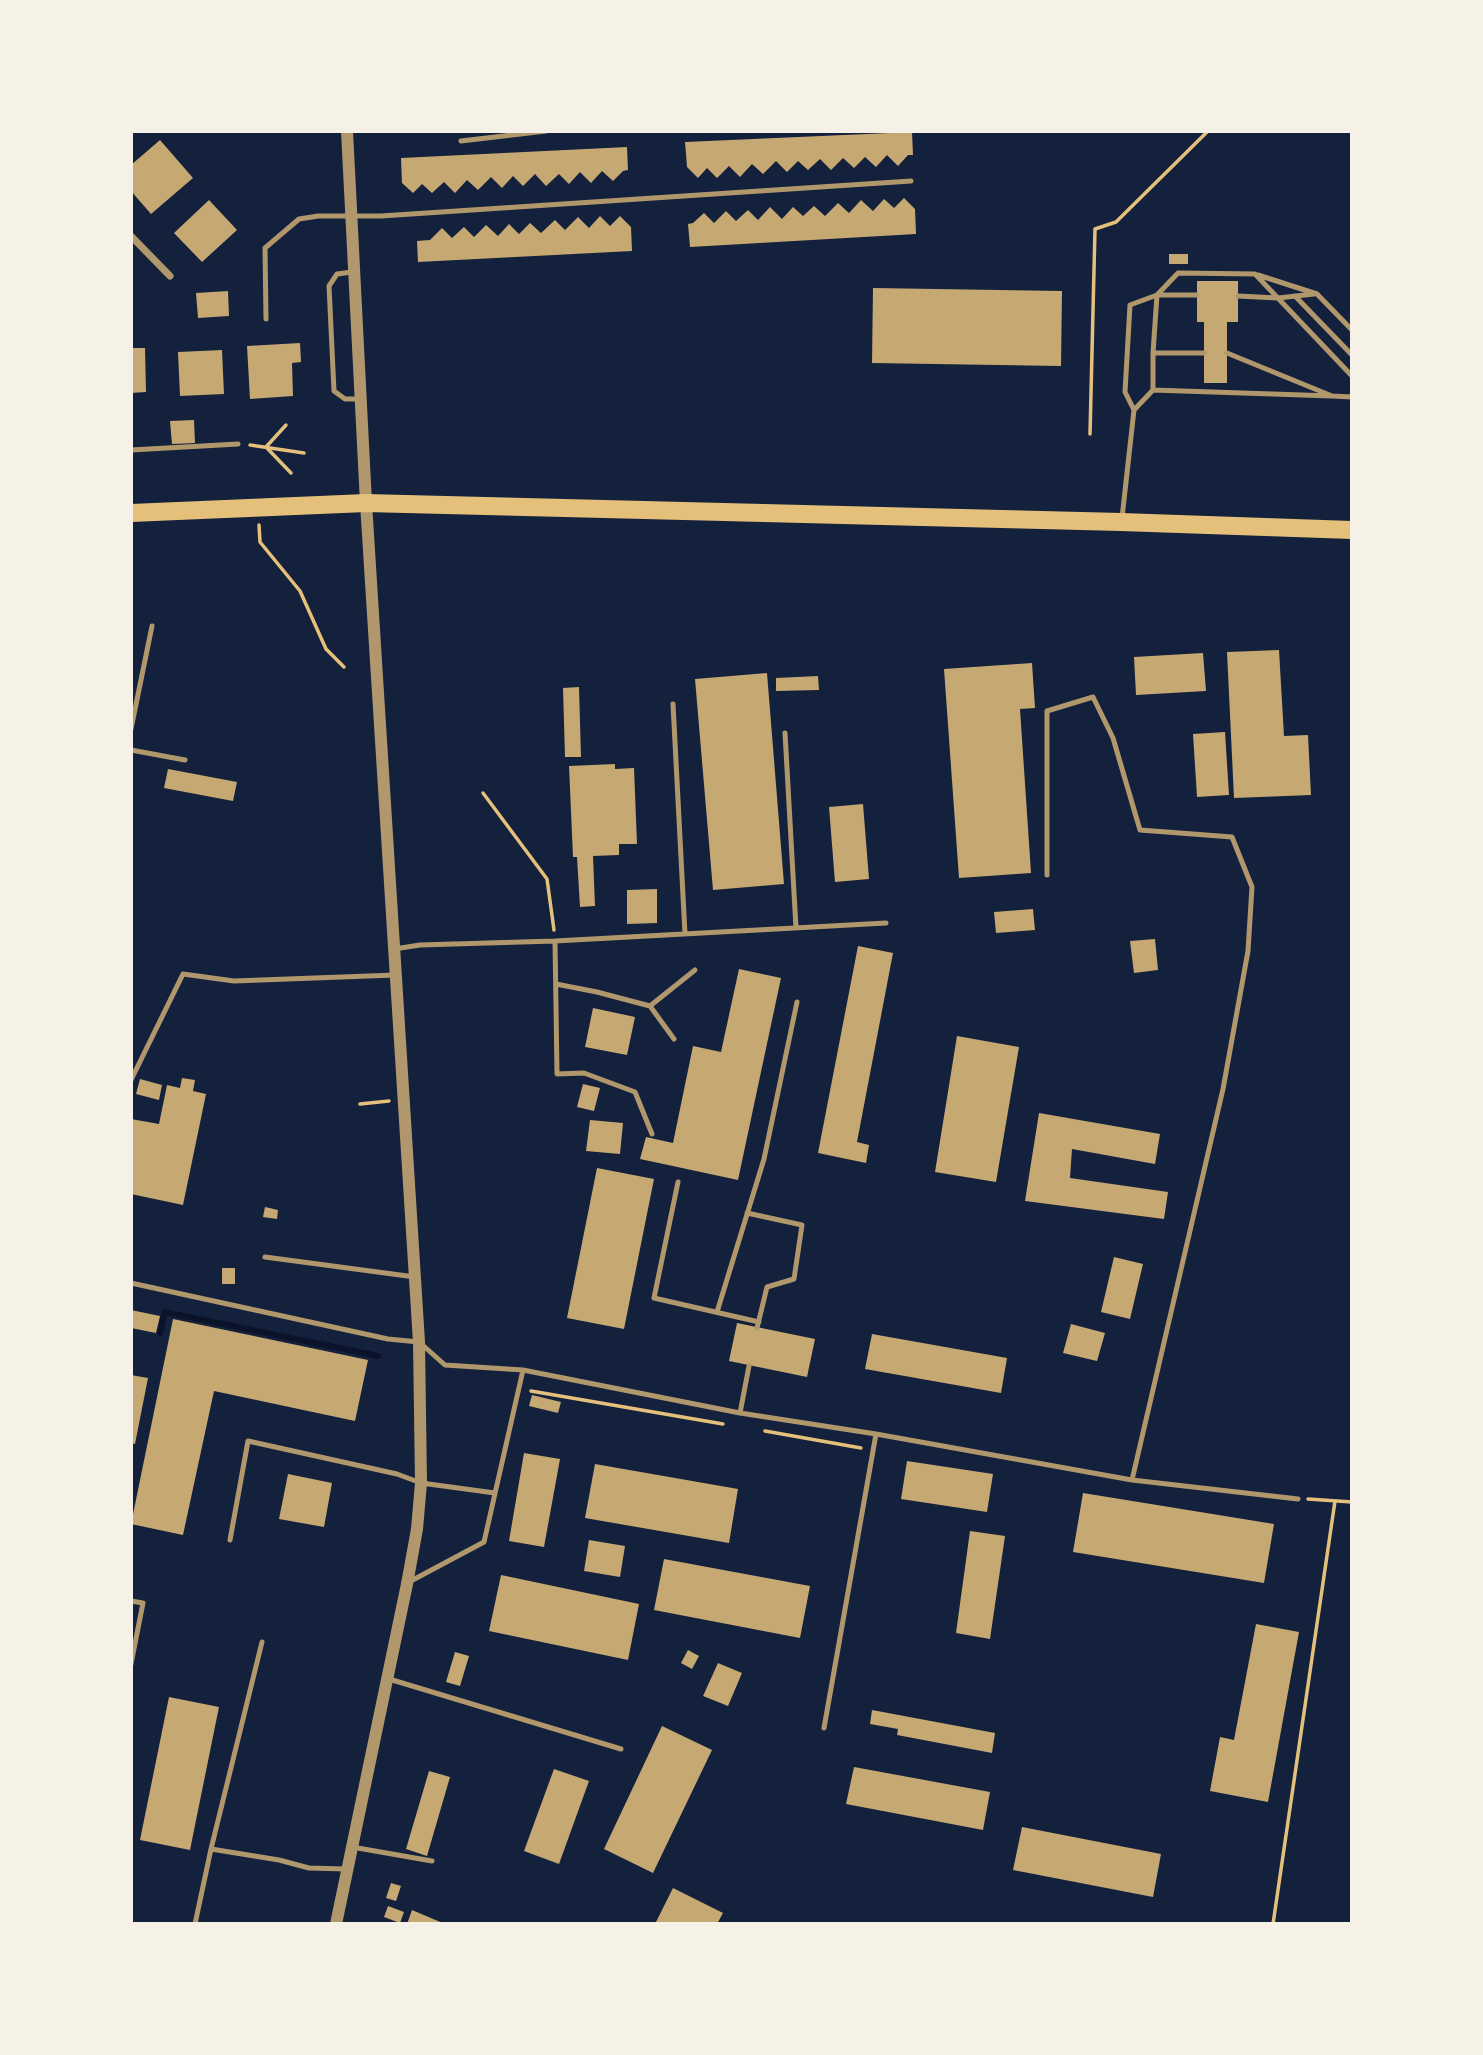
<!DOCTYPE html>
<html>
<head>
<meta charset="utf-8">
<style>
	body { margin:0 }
	#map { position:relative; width:1483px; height:2055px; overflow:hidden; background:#14213d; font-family:"Nunito Sans",sans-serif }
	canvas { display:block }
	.frame { position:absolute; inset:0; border:133px solid #f6f1e7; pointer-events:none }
</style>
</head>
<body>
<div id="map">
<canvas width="1483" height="2055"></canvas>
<div class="frame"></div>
</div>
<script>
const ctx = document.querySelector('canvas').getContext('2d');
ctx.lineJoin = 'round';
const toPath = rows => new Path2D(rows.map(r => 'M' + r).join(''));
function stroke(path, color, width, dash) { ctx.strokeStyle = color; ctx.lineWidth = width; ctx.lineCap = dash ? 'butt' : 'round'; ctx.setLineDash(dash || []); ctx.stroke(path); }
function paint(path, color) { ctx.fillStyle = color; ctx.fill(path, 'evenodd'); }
const stream = toPath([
	[160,1333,165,1312,378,1356]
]);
const building = toPath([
	[912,132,913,155,908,155,898,166,887,155,876,167,865,157,854,168,843,158,831,170,820,159,808,170,798,161,787,172,776,161,763,174,752,164,740,177,729,166,717,178,707,168,698,178,687,167,685,142],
	[160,140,193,178,151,214,131,191,131,165],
	[627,147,628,170,623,171,613,181,602,171,591,183,580,172,569,184,559,174,546,186,535,174,523,186,513,176,502,188,491,177,478,190,467,180,455,193,444,182,432,193,422,184,413,193,402,183,401,158],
	[904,198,915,209,916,234,690,247,688,224,693,223,704,213,714,223,726,211,736,221,748,210,758,220,770,207,782,219,793,207,803,216,814,206,825,216,838,203,849,213,861,200,873,211,884,199,894,208],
	[209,200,237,230,202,262,174,233],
	[600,216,610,226,620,216,631,227,632,251,418,262,417,241,430,240,442,228,452,238,464,227,474,237,486,225,498,236,509,224,519,234,530,223,541,233,555,220,565,230,578,217,589,228],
	[1169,254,1188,254,1188,264,1169,264],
	[1197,281,1238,281,1238,322,1227,322,1227,383,1204,383,1204,322,1197,322],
	[873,288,1062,291,1061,366,872,363],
	[228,291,229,316,198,318,196,293],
	[300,343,301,362,292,363,293,396,250,399,247,346],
	[131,348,145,348,146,392,131,393],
	[222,350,224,394,180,396,178,352],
	[194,420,195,443,172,444,170,421],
	[1279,650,1284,736,1308,735,1311,795,1234,798,1227,652],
	[1203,653,1206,691,1136,695,1134,657],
	[1032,663,1035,708,1020,709,1031,873,959,878,944,669],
	[767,673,784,884,713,890,695,679],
	[818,676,819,690,776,691,776,678],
	[579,687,581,757,565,757,563,688],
	[1225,732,1229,795,1197,797,1193,734],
	[615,764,615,769,634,768,637,844,619,844,619,855,593,856,595,906,580,907,577,857,573,857,569,766],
	[168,769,237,782,233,801,164,788],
	[863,804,869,879,835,882,829,807],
	[657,889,657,923,627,924,627,890],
	[1033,909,1035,930,996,933,994,912],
	[1155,939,1158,970,1134,973,1130,941],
	[858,946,893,953,857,1142,869,1145,866,1163,818,1153],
	[739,969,781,978,738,1180,640,1159,646,1137,673,1143,693,1046,721,1052],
	[593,1008,635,1017,627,1055,585,1047],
	[957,1036,1019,1047,996,1182,935,1172],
	[182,1078,195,1080,193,1091,206,1094,183,1205,131,1194,131,1119,159,1124,167,1085,180,1088],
	[140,1079,162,1085,159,1100,136,1094],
	[583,1084,600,1088,594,1111,577,1107],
	[1039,1113,1160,1134,1155,1164,1072,1149,1070,1178,1168,1192,1164,1219,1025,1201],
	[590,1120,623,1123,620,1154,586,1151],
	[597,1168,654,1179,624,1329,567,1318],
	[265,1207,278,1210,277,1219,263,1217],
	[1114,1257,1143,1264,1130,1319,1101,1312],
	[222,1268,235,1268,235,1284,222,1284],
	[131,1310,160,1316,156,1333,131,1328],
	[173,1319,368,1360,355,1421,214,1391,183,1535,131,1524],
	[737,1323,815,1339,807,1377,729,1361],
	[1071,1324,1105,1333,1097,1361,1063,1353],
	[872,1334,1007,1358,1001,1393,865,1369],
	[131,1375,148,1378,135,1444,131,1443],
	[532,1395,561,1402,558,1413,529,1406],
	[524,1453,560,1459,544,1547,509,1541],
	[907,1461,993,1474,987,1512,901,1499],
	[595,1464,738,1489,729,1543,585,1518],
	[288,1474,332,1483,324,1527,279,1519],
	[1083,1493,1274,1524,1264,1583,1073,1552],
	[970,1531,1005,1536,990,1639,956,1633],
	[589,1540,625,1546,620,1577,584,1571],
	[664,1559,810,1586,800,1638,654,1610],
	[501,1575,639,1604,628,1660,489,1631],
	[1256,1624,1299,1632,1268,1802,1210,1791,1220,1737,1234,1740],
	[688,1650,699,1656,692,1669,681,1663],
	[455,1652,469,1656,460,1686,446,1682],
	[718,1663,742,1673,728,1706,703,1696],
	[169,1697,219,1707,190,1850,140,1840],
	[872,1710,995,1733,992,1753,897,1735,898,1729,870,1724],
	[662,1726,712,1750,653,1873,604,1849],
	[854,1767,990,1792,983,1830,846,1804],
	[554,1769,589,1781,559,1864,524,1851],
	[429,1771,450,1777,427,1856,406,1849],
	[1022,1827,1161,1854,1153,1897,1013,1870],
	[391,1883,401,1886,396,1901,386,1898],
	[673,1888,723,1913,717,1924,655,1924],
	[388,1906,404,1912,400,1923,384,1917],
	[412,1910,445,1924,407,1924]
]);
const path = toPath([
	[1090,434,1095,229,1116,222,1208,131],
	[250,445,304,453],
	[266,447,291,473],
	[266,447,286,425],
	[259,525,260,542,300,591,326,649,344,667],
	[483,793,547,879,554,930],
	[360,1104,389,1101],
	[531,1391,723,1424],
	[765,1431,861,1448],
	[1308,1499,1352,1502],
	[1273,1924,1335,1501]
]);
const service = toPath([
	[461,141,546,131],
	[352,272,337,274,329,286,334,391,345,399,362,399],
	[1258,275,1317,294,1352,330],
	[1238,296,1278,298,1314,294],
	[1295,296,1352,355],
	[266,319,265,248,299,219,318,216,381,216,911,181],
	[1153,353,1157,295,1178,273,1255,274,1352,376],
	[1227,353,1332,396,1352,397],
	[1153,390,1332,396],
	[1134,410,1125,392,1130,305,1157,295,1197,295],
	[131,450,238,444],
	[1122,518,1134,410,1153,390,1153,353,1204,353],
	[673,704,685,934],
	[131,729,152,626],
	[785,733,796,928],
	[131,750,185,760],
	[1047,875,1047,711,1093,697,1113,738,1140,830,1232,837,1252,887,1248,951,1223,1089,1132,1480],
	[555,941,557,1074,584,1073,635,1092,652,1134],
	[394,949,420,945,555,941,886,923],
	[556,984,597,992,650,1006,674,1039],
	[650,1006,695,970],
	[131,1080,183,974,234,981,395,975],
	[678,1182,654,1298,759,1322],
	[747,1213,802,1225,794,1279,767,1287,757,1328],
	[265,1257,415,1277],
	[131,1283,388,1339,419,1342,445,1365,523,1370,740,1413,876,1434,1132,1480,1298,1499],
	[717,1312,764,1159,797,1002],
	[740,1413,749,1366],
	[230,1540,248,1441,397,1474,421,1483,495,1493],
	[409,1582,484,1542,523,1370],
	[131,1601,143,1603,131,1664],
	[389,1679,621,1749],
	[824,1728,876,1434],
	[352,1847,432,1861],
	[211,1849,279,1860,309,1868,346,1869],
	[195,1924,211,1849,262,1642]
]);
const minor = toPath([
	[131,236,170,276]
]);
const tertiary = toPath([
	[336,1924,407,1584,417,1529,421,1483,419,1342,366,503,347,131]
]);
const primary = toPath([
	[131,513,366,503,1121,522,1352,530]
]);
stroke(stream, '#0b132b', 6);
paint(building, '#c6a872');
stroke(path, '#e5c07b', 3.5);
stroke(service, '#b1986c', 5);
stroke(minor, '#b1986c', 7);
stroke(tertiary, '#b1986c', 12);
stroke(primary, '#e5c07b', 18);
</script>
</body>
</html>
